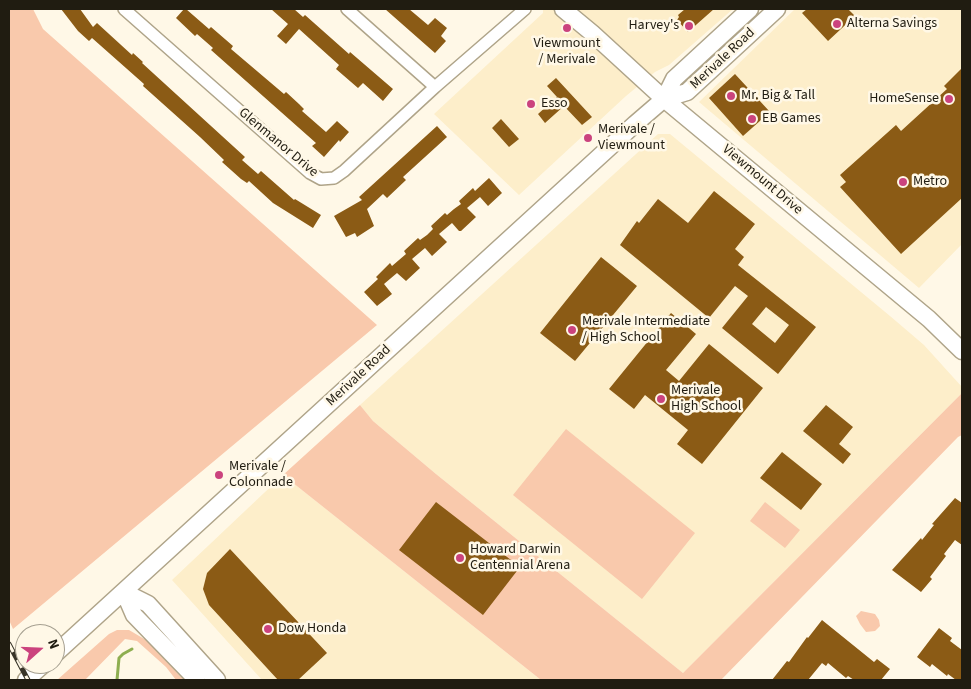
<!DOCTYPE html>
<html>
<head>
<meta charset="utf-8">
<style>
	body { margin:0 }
	#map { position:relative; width:971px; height:689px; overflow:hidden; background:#fff8e7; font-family:"Source Sans 3",sans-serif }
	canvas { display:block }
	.frame { position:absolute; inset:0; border:10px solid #201c11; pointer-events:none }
	.north { position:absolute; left:15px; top:624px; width:50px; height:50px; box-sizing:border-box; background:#fff8e7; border:1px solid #a6a091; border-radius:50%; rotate:70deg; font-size:14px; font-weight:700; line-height:20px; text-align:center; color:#201c11 }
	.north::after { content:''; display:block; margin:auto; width:18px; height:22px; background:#cb437e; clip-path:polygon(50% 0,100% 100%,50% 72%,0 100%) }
</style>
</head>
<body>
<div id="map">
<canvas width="971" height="689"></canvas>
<div class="frame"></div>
<div class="north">N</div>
</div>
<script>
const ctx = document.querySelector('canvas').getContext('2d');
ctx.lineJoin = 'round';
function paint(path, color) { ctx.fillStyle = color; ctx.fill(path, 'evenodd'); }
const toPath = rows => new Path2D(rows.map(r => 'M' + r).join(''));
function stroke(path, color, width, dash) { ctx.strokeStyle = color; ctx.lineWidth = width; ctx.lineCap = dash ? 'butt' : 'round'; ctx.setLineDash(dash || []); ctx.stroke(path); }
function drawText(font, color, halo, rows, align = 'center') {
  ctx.font = font + ' "Source Sans 3",sans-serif'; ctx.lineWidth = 5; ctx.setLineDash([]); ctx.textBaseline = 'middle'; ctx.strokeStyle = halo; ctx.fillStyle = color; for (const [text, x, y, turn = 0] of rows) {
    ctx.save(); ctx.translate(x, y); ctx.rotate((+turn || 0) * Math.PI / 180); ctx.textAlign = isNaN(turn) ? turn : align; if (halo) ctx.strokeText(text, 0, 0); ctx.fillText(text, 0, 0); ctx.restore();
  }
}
const built = toPath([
	[543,9,733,9,669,65,655,72,626,96,519,195,434,114,543,13],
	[795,9,962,9,962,244,919,288,699,102],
	[658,134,670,134,890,316,924,345,962,387,962,393,683,673,436,474,373,421,360,405],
	[283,475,541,680,262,680,172,580]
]);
const green = toPath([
	[9,9,33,9,43,29,377,325,13,629,9,620],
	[962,393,962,435,958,437,721,680,541,680,283,475,360,405,373,421,436,474,683,673],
	[566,429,695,533,642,599,513,495],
	[765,502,800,530,785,548,750,521],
	[861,611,875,614,879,620,880,626,875,631,866,632,860,624,856,616],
	[117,630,129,630,146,640,184,680,176,680,166,667,137,641,125,639,85,680,57,680,109,634]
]);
const stream = toPath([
	[117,680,119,658,123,654,132,649]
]);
const building = toPath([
	[61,9,80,9,93,27,97,23,132,55,133,53,143,62,142,63,245,157,242,160,258,174,261,171,294,200,295,199,321,215,313,228,273,203,249,181,247,183,241,179,222,162,224,160,200,137,143,86,144,84,92,38,89,41,78,31],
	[184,9,186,9,209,29,211,27,233,46,231,49,284,94,286,92,299,104,304,109,302,111,326,132,337,121,349,132,340,142,339,140,324,157,312,146,316,143,211,50,213,48,197,34,195,36,176,18],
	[271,9,294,9,303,17,305,15,349,54,350,52,393,89,383,101,363,83,358,88,336,69,339,65,299,29,286,44,277,36,288,24],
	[385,9,409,9,428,25,435,18,447,28,441,36,446,41,435,53],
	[685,9,714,9,688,32,677,20,679,17,678,15],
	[807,9,848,9,855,16,828,41,802,13],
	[962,68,962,198,901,254,840,187,846,182,840,175,896,125,901,131,947,89,944,86],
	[735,74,770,112,743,136,709,98],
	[556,78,592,117,582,125,564,106,545,123,538,114,557,97,547,86],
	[501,119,519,139,509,147,492,128],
	[437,126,447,137,403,177,406,180,387,198,383,194,367,209,374,226,357,237,355,233,346,237,334,216,362,200,359,197],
	[489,178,502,193,488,206,480,197,467,208,476,217,461,231,459,231,452,223,439,234,447,242,432,256,425,248,412,259,420,268,406,281,397,273,384,284,392,294,377,306,364,292,378,279,376,277,390,263,392,266,406,254,404,251,418,238,420,240,427,235,433,229,431,226,445,213,447,215,454,209,461,204,459,201,473,188,475,191],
	[714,191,755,224,735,249,744,257,738,265,816,327,778,374,722,328,748,296,735,286,709,318,620,245,637,221,639,223,658,199,688,223],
	[766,307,789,325,775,343,752,324],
	[601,257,637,286,575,361,540,333],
	[671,313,696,334,666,370,679,381,709,344,763,388,702,464,677,444,688,430,645,395,634,409,609,389],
	[826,405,853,427,839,444,851,454,843,464,803,431],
	[782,452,822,484,801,510,760,478],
	[955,498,962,503,962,545,955,540,944,554,946,556,930,577,932,579,921,592,892,570,921,538,922,540,934,525,932,524],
	[436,502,520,567,483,615,399,550],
	[230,549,327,653,298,680,278,680,209,605,203,589,207,573],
	[822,620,874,662,877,659,890,669,881,680,854,680,848,676,846,678,828,663,826,666,822,663,808,680,772,680,787,661,789,662,807,637,808,638],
	[939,628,952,638,950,641,962,650,962,680,956,680,948,674,947,676,932,664,930,667,917,657]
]);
const street = toPath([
	[124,9,310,173,321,179,334,178,344,171,435,87,525,9],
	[347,9,435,87]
]);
const secondary = toPath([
	[563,9,592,33,664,99,929,319,962,351],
	[664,99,674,79,750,9],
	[124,592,148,604,217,680],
	[124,592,134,615,197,680],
	[55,654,635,124,664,99,687,92,777,9],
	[26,680,44,664]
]);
const rail = toPath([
	[9,644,28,680]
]);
const markers = [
	[837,24,5,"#cb437e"],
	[689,26,5,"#cb437e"],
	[567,28,5,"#cb437e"],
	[731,96,5,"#cb437e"],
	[949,99,5,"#cb437e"],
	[531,104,5,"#cb437e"],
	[752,119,5,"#cb437e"],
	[588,138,5,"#cb437e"],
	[903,182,5,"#cb437e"],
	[572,330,5,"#cb437e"],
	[661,399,5,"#cb437e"],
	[219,475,5,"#cb437e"],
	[460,558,5,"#cb437e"],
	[268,629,5,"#cb437e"]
];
const poiNames = [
	["Alterna Savings",847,24],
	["Harvey's",679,26,"right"],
	["Viewmount",567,44,"center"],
	["/ Merivale",567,60,"center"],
	["Mr. Big & Tall",741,96],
	["HomeSense",939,99,"right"],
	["Esso",541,104],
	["EB Games",762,119],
	["Merivale /",598,130],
	["Viewmount",598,146],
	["Metro",913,182],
	["Merivale Intermediate",582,322],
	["/ High School",582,338],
	["Merivale",671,391],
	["High School",671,407],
	["Merivale /",229,467],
	["Colonnade",229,483],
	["Howard Darwin",470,550],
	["Centennial Arena",470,566],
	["Dow Honda",278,629]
];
const streetNames = [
	["Merivale Road",723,59,-43],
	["Glenmanor Drive",278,143,40],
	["Viewmount Drive",762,180,40],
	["Merivale Road",359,376,-43]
];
paint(built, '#fdeeca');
paint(green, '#f9c9ac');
stroke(stream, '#8eae50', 3);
paint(building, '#8b5b15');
stroke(street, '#afa489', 14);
stroke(secondary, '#afa489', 19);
stroke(street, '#fff', 11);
stroke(secondary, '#fff', 16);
stroke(rail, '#383428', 5);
stroke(rail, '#fff8e7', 3, [9]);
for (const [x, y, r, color] of markers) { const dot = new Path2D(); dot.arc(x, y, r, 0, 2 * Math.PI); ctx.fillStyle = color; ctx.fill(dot); stroke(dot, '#fff8e7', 2); }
drawText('14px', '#201c11', '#fff8e7', poiNames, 'left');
drawText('14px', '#201c11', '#fff8e7', streetNames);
</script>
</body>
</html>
